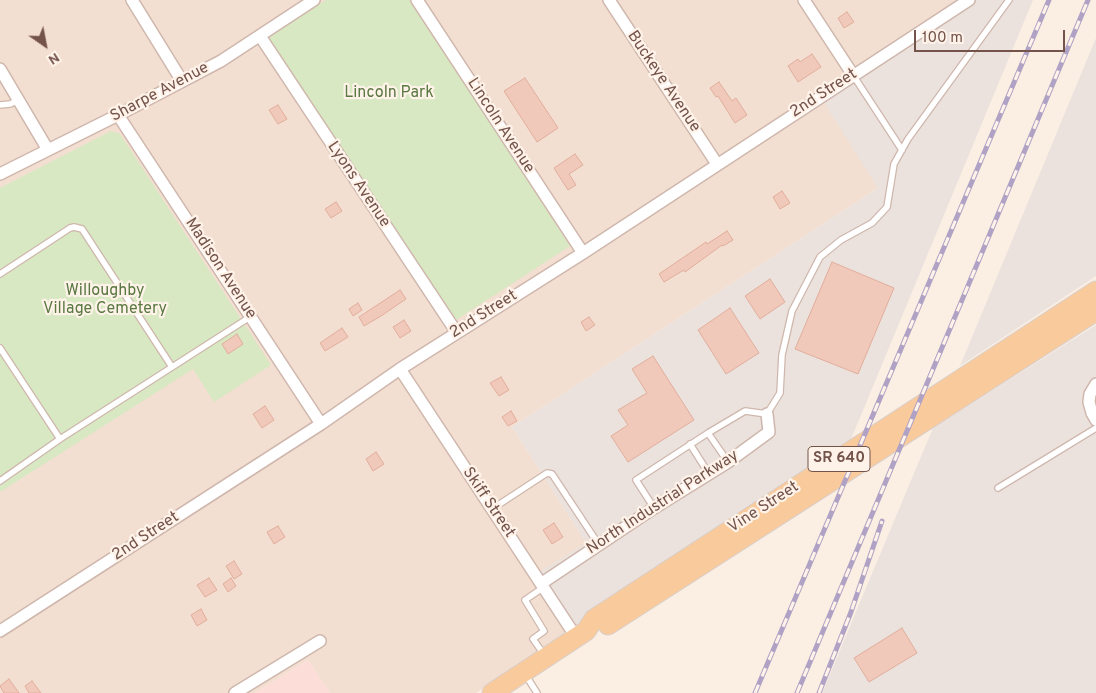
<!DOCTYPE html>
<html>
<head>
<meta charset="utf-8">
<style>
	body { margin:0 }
	#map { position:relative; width:1096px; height:693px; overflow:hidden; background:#fbefe3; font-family:Overpass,sans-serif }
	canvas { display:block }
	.north { position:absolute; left:20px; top:20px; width:50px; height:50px; -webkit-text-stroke:4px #fff3e9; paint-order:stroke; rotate:147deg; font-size:14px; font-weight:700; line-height:20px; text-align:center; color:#73534a }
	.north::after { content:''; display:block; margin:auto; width:18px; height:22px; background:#73534a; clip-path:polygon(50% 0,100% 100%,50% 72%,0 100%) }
	.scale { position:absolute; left:914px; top:30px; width:151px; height:22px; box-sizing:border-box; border:2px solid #73534a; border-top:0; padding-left:6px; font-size:15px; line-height:18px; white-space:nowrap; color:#73534a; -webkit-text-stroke:4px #fff3e9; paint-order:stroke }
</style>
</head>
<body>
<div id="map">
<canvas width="1096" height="693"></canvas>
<div class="north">N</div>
<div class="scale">100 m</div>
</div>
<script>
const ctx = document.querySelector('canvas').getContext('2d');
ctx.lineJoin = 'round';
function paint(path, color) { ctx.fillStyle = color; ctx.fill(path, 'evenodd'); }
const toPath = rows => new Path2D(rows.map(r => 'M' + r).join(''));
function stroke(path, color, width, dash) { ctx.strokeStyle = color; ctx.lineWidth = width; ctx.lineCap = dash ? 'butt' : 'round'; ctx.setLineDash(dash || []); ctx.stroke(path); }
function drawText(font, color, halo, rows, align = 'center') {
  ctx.font = font + ' Overpass,sans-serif'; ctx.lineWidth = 4.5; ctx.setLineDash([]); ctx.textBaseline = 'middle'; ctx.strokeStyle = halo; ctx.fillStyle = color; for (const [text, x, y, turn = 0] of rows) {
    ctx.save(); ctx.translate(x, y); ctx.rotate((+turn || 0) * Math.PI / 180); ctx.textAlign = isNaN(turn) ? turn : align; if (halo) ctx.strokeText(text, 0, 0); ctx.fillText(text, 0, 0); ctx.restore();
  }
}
const residential = toPath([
	[0,0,974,0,878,188,512,427,587,544,574,628,476,693,330,693,308,660,255,693,0,693]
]);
const commercial = toPath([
	[308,660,330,693,255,693]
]);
const industrial = toPath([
	[974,0,1033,0,847,449,574,628,538,573,586,543,512,427,878,188,821,98],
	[1096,38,1096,276,960,366],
	[1096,325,1096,693,822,693,933,428]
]);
const green = toPath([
	[326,0,410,0,570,246,456,320,268,38],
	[111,131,120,134,271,365,214,402,193,369,0,492,0,188]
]);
const building = toPath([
	[847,12,854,22,844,28,838,18,847,12],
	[812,54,821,67,798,82,788,66,798,59,800,62,812,54],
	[525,78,558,128,537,142,504,91,525,78],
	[719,82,732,101,736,98,747,115,735,123,718,96,716,97,710,88,719,82],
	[278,105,287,119,278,124,269,110,278,105],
	[575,154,583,165,569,174,576,185,568,190,554,168,575,154],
	[782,191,790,203,780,209,773,197,782,191],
	[336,202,342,211,331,218,325,209,336,202],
	[727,231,733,240,723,246,722,245,685,272,684,270,664,282,659,274,706,242,707,244,727,231],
	[832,262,894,288,858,374,795,349,832,262],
	[770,279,785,302,760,319,745,296,770,279],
	[400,290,406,299,381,316,364,326,359,317,400,290],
	[358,303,362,310,353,316,349,309,358,303],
	[730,308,759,353,726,374,698,330,730,308],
	[589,317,595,325,586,331,581,322,589,317],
	[404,320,411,331,400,338,393,327,404,320],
	[342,328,348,337,325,351,320,343,342,328],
	[237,334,243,344,228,354,222,344,237,334],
	[653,356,694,420,628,462,611,436,628,425,618,410,647,393,632,369,653,356],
	[501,377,509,390,499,396,490,383,501,377],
	[265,406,274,420,262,428,253,414,265,406],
	[511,411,517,421,508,426,502,417,511,411],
	[376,452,384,464,373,471,366,459,376,452],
	[554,523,563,537,552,544,543,530,554,523],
	[278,526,285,537,274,544,267,532,278,526],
	[234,561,242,574,234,579,226,566,234,561],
	[209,578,217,590,205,597,197,585,209,578],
	[231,578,236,586,228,592,223,584,231,578],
	[201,609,207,620,197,626,191,615,201,609],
	[902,628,917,653,869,682,854,658,902,628],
	[9,679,19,693,4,693,0,686,9,679],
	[32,681,41,693,29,693,25,686,32,681]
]);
const lane = toPath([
	[853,75,902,150],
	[0,105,10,104,19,100],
	[0,274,70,228,74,227,82,229,172,367],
	[0,348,60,439],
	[708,433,728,462],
	[690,444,709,474],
	[0,481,60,439,250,317],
	[998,488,1096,428],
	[654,508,636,480,708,433,745,411,767,414,780,393,782,355,792,311,820,257,841,240,872,223,887,207,894,164,908,139,1009,0],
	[492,509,547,473,552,474,599,545],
	[544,587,525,600,544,631,533,639,545,656],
	[525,674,537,693]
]);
const street = toPath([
	[132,0,182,81],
	[417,0,583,253],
	[609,0,717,164],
	[804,0,853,75],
	[260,36,457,333],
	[0,69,48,150],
	[118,115,321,424],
	[0,174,118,115,221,61,314,0],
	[400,369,576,637],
	[1096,384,1090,394,1089,402,1092,413,1096,420],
	[542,583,654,508,728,462,769,432,767,414],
	[0,631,321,424,400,369,583,253,969,0],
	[235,693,320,641]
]);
const primary = toPath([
	[608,625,1096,311],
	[492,693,586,631,594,619,1096,291]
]);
const rail = toPath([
	[755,693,1049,0],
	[797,693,1088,0],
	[819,693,851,612,882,521]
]);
const shields = [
	[839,459,62]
];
const shieldNames = [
	["SR 640",839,459]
];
const streetNames = [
	["Buckeye Avenue",663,82,56],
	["Sharpe Avenue",160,93,-28],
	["2nd Street",824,94,-33],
	["Lincoln Avenue",500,126,57],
	["Lyons Avenue",358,185,56],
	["Madison Avenue",220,269,57],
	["2nd Street",484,315,-32],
	["Skiff Street",488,503,56],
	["North Industrial Parkway",663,503,-33],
	["Vine Street",764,508,-33],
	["2nd Street",146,537,-33]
];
const parkNames = [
	["Lincoln Park",389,94],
	["Willoughby",105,292],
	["Village Cemetery",105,310]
];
paint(residential, '#f3dfd1');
paint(commercial, '#fcddd7');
paint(industrial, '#ebe2dd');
paint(green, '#d7e8c2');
paint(building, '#f0c9bb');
stroke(building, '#e2ae9c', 1);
stroke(lane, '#cfb7ad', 8);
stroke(street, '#cfb7ad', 14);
stroke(primary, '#d8cfcc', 21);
stroke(lane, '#fff', 5.5);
stroke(street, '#fff', 11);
stroke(primary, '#f9ca9c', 19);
stroke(rail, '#b0a2c4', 5);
stroke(rail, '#fff3e9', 3, [9]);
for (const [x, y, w] of shields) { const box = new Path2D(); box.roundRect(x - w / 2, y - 12.5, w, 25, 4); ctx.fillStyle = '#fff3e9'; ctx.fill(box); stroke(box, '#73534a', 1); }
drawText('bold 15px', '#73534a', null, shieldNames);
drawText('16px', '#73534a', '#fff3e9', streetNames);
drawText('16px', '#597842', '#fff3e9', parkNames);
</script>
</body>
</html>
